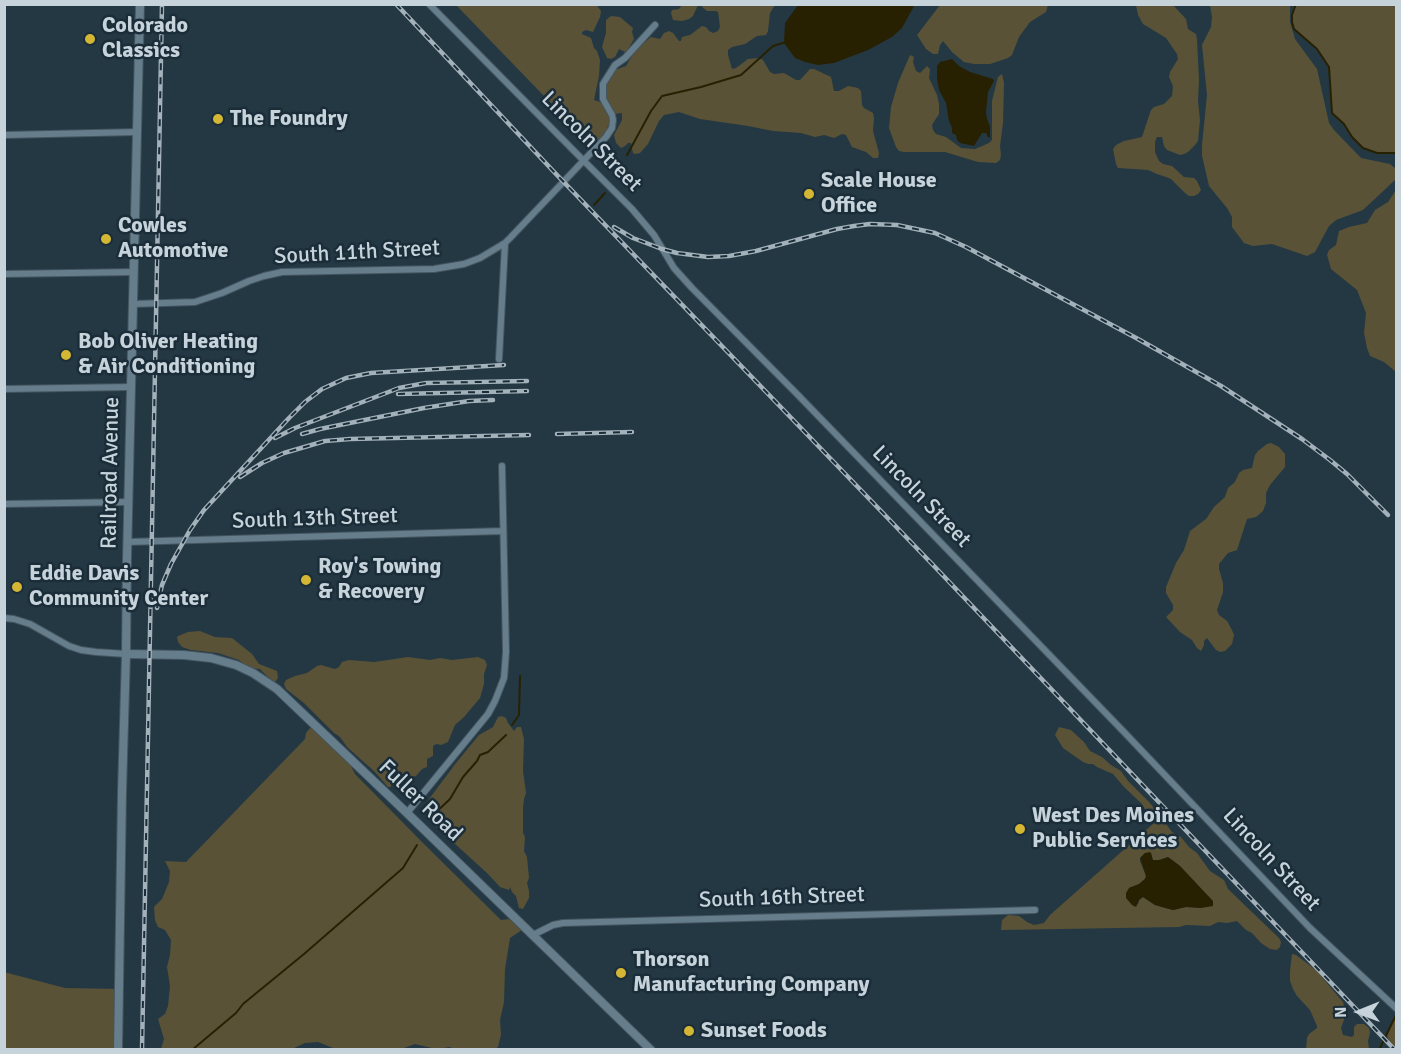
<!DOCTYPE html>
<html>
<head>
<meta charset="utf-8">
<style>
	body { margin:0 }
	#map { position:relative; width:1401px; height:1054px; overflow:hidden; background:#243844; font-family:Signika,sans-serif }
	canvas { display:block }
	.frame { position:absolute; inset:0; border:6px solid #c7d3db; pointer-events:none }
	.north { position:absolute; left:1329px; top:982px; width:60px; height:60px; -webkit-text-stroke:4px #1a2d39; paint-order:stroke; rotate:269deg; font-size:16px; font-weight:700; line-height:24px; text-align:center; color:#c7d3db }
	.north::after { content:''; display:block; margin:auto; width:21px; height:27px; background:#c7d3db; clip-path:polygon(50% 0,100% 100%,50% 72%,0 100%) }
</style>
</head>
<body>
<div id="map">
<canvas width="1401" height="1054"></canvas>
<div class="frame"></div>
<div class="north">N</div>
</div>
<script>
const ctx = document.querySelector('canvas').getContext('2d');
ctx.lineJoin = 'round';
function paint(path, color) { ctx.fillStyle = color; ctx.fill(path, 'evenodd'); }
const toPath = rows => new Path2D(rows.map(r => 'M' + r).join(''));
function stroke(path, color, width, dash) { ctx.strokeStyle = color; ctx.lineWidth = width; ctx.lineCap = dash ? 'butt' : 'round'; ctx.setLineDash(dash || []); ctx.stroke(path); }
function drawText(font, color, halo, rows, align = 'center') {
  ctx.font = font + ' Signika,sans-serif'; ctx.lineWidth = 5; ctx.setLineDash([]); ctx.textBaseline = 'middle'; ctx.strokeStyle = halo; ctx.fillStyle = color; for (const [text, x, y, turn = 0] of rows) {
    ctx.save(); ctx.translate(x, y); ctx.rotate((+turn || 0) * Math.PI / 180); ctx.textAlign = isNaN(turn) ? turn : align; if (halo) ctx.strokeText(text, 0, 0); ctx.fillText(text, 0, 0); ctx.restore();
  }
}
const green = toPath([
	[596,4,601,11,600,17,593,32,586,30,582,32,582,34,591,38,594,48,597,51,600,60,599,76,594,100,600,102,603,105,608,113,610,120,610,125,607,127,609,128,597,145,572,125,456,5],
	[682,5,775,5,770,13,768,31,766,35,757,36,745,44,732,47,728,50,728,55,732,69,736,68,748,59,758,58,763,60,770,72,774,74,784,73,796,80,800,80,810,69,814,69,831,77,834,91,839,91,848,86,858,88,861,91,862,105,864,108,873,113,874,118,873,131,879,153,878,158,873,158,866,152,852,147,846,135,842,134,834,138,824,135,815,137,801,133,773,131,748,126,700,119,679,112,664,115,659,121,648,144,640,153,635,154,633,153,631,143,628,143,625,146,621,148,616,143,614,135,622,120,622,113,615,114,611,112,606,98,607,85,612,74,615,70,626,66,636,49,651,37,660,39,664,33,669,31,673,33,679,41,681,41,682,37,690,35,702,26,706,27,709,31,713,33,718,31,720,27,718,12,716,11,707,11,700,5,698,5,693,16,689,19,682,21,673,20,671,13,672,10,679,9],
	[940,5,940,4,1048,5,1046,12,1030,22,1019,37,1012,55,1008,58,990,64,974,64,964,62,952,52,943,41,940,45,938,54,933,54,926,49,917,35],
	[1136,5,1173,5,1186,19,1188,29,1196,34,1197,39,1199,80,1198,101,1200,120,1198,141,1195,145,1188,152,1184,154,1180,155,1167,150,1164,146,1162,137,1157,137,1155,142,1155,152,1159,161,1163,164,1172,166,1184,177,1194,178,1197,181,1201,190,1198,194,1194,196,1189,196,1185,193,1171,179,1166,177,1157,174,1148,170,1118,168,1116,164,1113,149,1116,145,1124,141,1142,137,1151,110,1154,107,1164,104,1172,96,1173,86,1169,77,1170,72,1178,59,1177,54,1166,38,1143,24,1138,15],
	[1210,5,1290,5,1290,22,1295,39,1317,69,1329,123,1334,130,1361,158,1390,164,1396,169,1396,179,1363,210,1336,220,1329,226,1315,252,1307,256,1272,244,1253,246,1244,243,1232,227,1232,217,1227,208,1209,186,1202,156,1202,145,1207,95,1202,45,1211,27,1212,17],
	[1296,5,1396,5,1396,153,1377,153,1363,148,1352,137,1344,124,1332,113,1329,67,1317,49,1294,29,1292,22,1292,15],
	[611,16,620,17,633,28,632,32,634,39,627,51,625,52,619,49,615,57,611,59,607,58,602,47,606,33,606,20],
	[910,55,914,57,913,62,916,71,920,73,927,66,930,69,929,78,937,95,939,104,939,114,932,125,933,130,936,134,946,137,961,148,975,149,989,143,992,140,992,101,998,77,1002,74,1004,83,1003,123,1000,146,1001,155,1000,160,996,163,978,162,945,152,904,152,899,151,896,147,889,128,891,107,898,83],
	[1396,190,1396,372,1384,362,1370,356,1367,348,1364,333,1366,313,1357,290,1331,269,1327,255,1329,250,1336,245,1339,231,1349,227,1367,223,1375,210,1388,202],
	[1271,443,1279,447,1285,454,1285,467,1270,485,1266,493,1266,503,1263,511,1256,517,1247,519,1237,550,1228,553,1219,564,1219,569,1223,583,1223,592,1217,610,1219,615,1227,621,1232,630,1234,635,1232,644,1225,651,1220,652,1216,650,1207,638,1204,641,1204,645,1201,651,1197,648,1192,640,1180,632,1166,617,1173,610,1173,605,1166,593,1166,587,1176,563,1184,550,1190,531,1206,519,1214,507,1225,497,1228,488,1235,482,1239,473,1243,470,1252,468,1255,455,1258,451,1267,444],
	[200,631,215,637,232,638,252,654,259,664,277,671,278,678,275,682,273,682,260,669,248,668,239,660,218,653,191,650,182,647,178,642,177,637,178,636,188,632],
	[408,657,430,660,440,658,452,660,478,657,485,660,487,665,484,674,484,684,480,698,464,717,455,725,448,742,441,745,437,744,434,745,433,747,433,756,427,759,427,767,422,769,416,776,412,777,406,784,403,785,395,781,390,787,388,787,375,772,347,747,340,737,334,733,304,703,286,689,284,684,286,680,295,676,307,673,317,666,321,665,335,669,339,667,342,662,349,660,374,662],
	[502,716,506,718,508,723,514,731,517,727,521,727,524,739,523,771,526,793,524,799,523,808,523,833,525,837,524,851,527,857,529,878,527,883,529,891,529,898,523,909,519,908,516,896,512,892,510,887,509,890,500,887,487,873,431,822,426,813,429,799,456,763,479,735,493,727,498,717],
	[1059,727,1071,730,1084,742,1090,751,1102,757,1111,765,1121,771,1128,781,1150,803,1172,832,1181,837,1189,847,1197,853,1210,871,1224,880,1228,889,1279,938,1281,942,1280,947,1277,950,1270,949,1261,943,1252,933,1246,930,1237,921,1227,923,1218,922,1210,926,1186,925,1179,927,1001,930,1002,920,1008,915,1019,916,1027,922,1034,925,1044,923,1050,915,1154,823,1141,803,1124,787,1113,774,1097,767,1093,764,1088,764,1083,762,1063,748,1055,735],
	[1145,853,1151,853,1152,860,1155,861,1168,857,1180,866,1201,889,1201,908,1186,907,1173,910,1155,905,1143,897,1139,900,1138,905,1129,888,1139,884,1145,879,1146,876,1140,861,1140,858],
	[310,728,317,730,349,762,355,774,424,844,501,920,509,919,522,930,510,938,505,969,504,1002,500,1020,501,1035,498,1047,495,1049,454,1050,450,1047,436,1049,415,1044,404,1048,404,1049,338,1050,318,1042,305,1043,292,1049,161,1049,164,1039,158,1019,165,1014,168,1006,170,986,167,967,170,955,171,940,165,930,158,927,155,920,154,907,162,899,169,882,170,871,165,861,186,862,305,739,306,733],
	[1292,954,1296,955,1316,970,1343,1002,1346,1014,1341,1028,1343,1035,1352,1037,1354,1035,1354,1027,1357,1024,1364,1024,1369,1028,1370,1033,1368,1041,1369,1049,1306,1049,1307,1038,1309,1034,1317,1028,1317,1026,1310,1010,1297,996,1293,989,1290,981,1290,971],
	[4,972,65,988,119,989,118,1049,5,1049],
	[1396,1015,1396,1049,1395,1050,1390,1044,1387,1035]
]);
const water = toPath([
	[798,5,798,4,914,5,913,8,902,28,892,37,868,50,834,63,818,65,805,62,795,58,784,43,785,23],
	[952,59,959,66,970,72,993,79,994,81,988,92,986,112,987,119,990,126,990,138,988,137,986,133,982,133,974,146,960,143,957,140,956,135,952,133,952,128,949,121,946,103,939,90,937,78,937,66,940,62],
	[1150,852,1151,853,1153,860,1160,860,1168,857,1180,866,1213,901,1213,906,1201,908,1186,907,1173,910,1155,905,1143,897,1139,900,1136,907,1132,905,1126,898,1126,893,1129,888,1139,884,1145,879,1146,876,1140,858,1145,853]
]);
const stream = toPath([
	[1296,4,1292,15,1292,22,1294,29,1317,49,1329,67,1332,113,1344,124,1352,137,1363,148,1377,153,1396,153],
	[627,155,651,111,662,96,701,87,741,75,773,46,786,42],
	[594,205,605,193],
	[512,725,519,715,520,676],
	[431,817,450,799,463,777,477,761,480,755,488,752,506,735],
	[192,1050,236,1013,243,1004,304,954,403,868,417,845],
	[1379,1050,1396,1015]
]);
const minor = toPath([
	[429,4,584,161,632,209,654,235,674,268,692,288,797,394,1124,732,1310,928,1396,1008],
	[4,135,137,132],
	[4,274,134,272],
	[133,304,195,302,222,293,249,281,264,276,282,272,434,269,464,264,480,258,505,243,511,237,606,137,612,128,613,120,612,115,603,99,603,84,615,65,625,58,655,25],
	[499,359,505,243],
	[4,389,131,387],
	[4,504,128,502],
	[127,542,503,531],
	[4,618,14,619,30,624,69,646,81,650,96,652,126,654],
	[407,813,488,714,495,701,504,678,506,652,502,466],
	[533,935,553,925,563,923,1035,910]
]);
const tertiary = toPath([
	[126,654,184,655,211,658,236,665,253,673,277,689,407,813,651,1050]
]);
const secondary = toPath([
	[118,1050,122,792,126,654,127,558,140,4]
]);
const rail = toPath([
	[396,4,556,174,934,566,1395,1050],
	[614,227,633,238,662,249,677,253,708,257,729,256,756,251,837,229,854,226,870,224,897,225,935,233,966,247,1138,339,1221,386,1302,439,1330,460,1347,474,1388,515],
	[398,394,527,391],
	[302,434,320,429,424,408,469,401,493,400],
	[557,434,632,432],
	[275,438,295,428,399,388,426,383,527,381],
	[240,477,262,463,284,453,325,441,350,439,529,435],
	[157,608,162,585,171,564,190,530,204,510,289,418,305,402,322,389,346,378,371,373,504,365],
	[142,1050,162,4]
]);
const markers = [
	[90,39,6,"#d4b635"],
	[218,119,6,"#d4b635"],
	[809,194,6,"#d4b635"],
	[106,239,6,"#d4b635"],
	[66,355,6,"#d4b635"],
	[306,580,6,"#d4b635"],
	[17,587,6,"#d4b635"],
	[1020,829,6,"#d4b635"],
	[621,973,6,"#d4b635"],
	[689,1031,6,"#d4b635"]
];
const poiNames = [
	["Colorado",102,26],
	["Classics",102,51],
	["The Foundry",230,119],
	["Scale House",821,181],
	["Office",821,206],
	["Cowles",118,226],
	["Automotive",118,251],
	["Bob Oliver Heating",78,342],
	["& Air Conditioning",78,367],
	["Roy's Towing",318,567],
	["& Recovery",318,592],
	["Eddie Davis",29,574],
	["Community Center",29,599],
	["West Des Moines",1032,816],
	["Public Services",1032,841],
	["Thorson",633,960],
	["Manufacturing Company",633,985],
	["Sunset Foods",701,1031]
];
const streetNames = [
	["Lincoln Street",591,142,45],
	["South 11th Street",357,253,-3],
	["Railroad Avenue",111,473,-89],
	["Lincoln Street",921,497,46],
	["South 13th Street",315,519,-2],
	["Fuller Road",420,801,44],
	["Lincoln Street",1271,860,47],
	["South 16th Street",782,898,-2]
];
paint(green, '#595236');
paint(water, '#282101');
stroke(stream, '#282101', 2);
stroke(minor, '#43555f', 8);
stroke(tertiary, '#43555f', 10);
stroke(secondary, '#43555f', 10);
stroke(minor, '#667d8b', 6);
stroke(tertiary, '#667d8b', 8);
stroke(secondary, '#667d8b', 8);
stroke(rail, '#a3b1ba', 4.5);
stroke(rail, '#1a2d39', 2, [7]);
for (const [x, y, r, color] of markers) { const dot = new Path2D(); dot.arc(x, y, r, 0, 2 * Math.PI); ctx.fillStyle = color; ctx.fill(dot); stroke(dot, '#1a2d39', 2); }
drawText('bold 22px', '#c7d3db', '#1a2d39', poiNames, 'left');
drawText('22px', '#c7d3db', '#1a2d39', streetNames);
</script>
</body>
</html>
